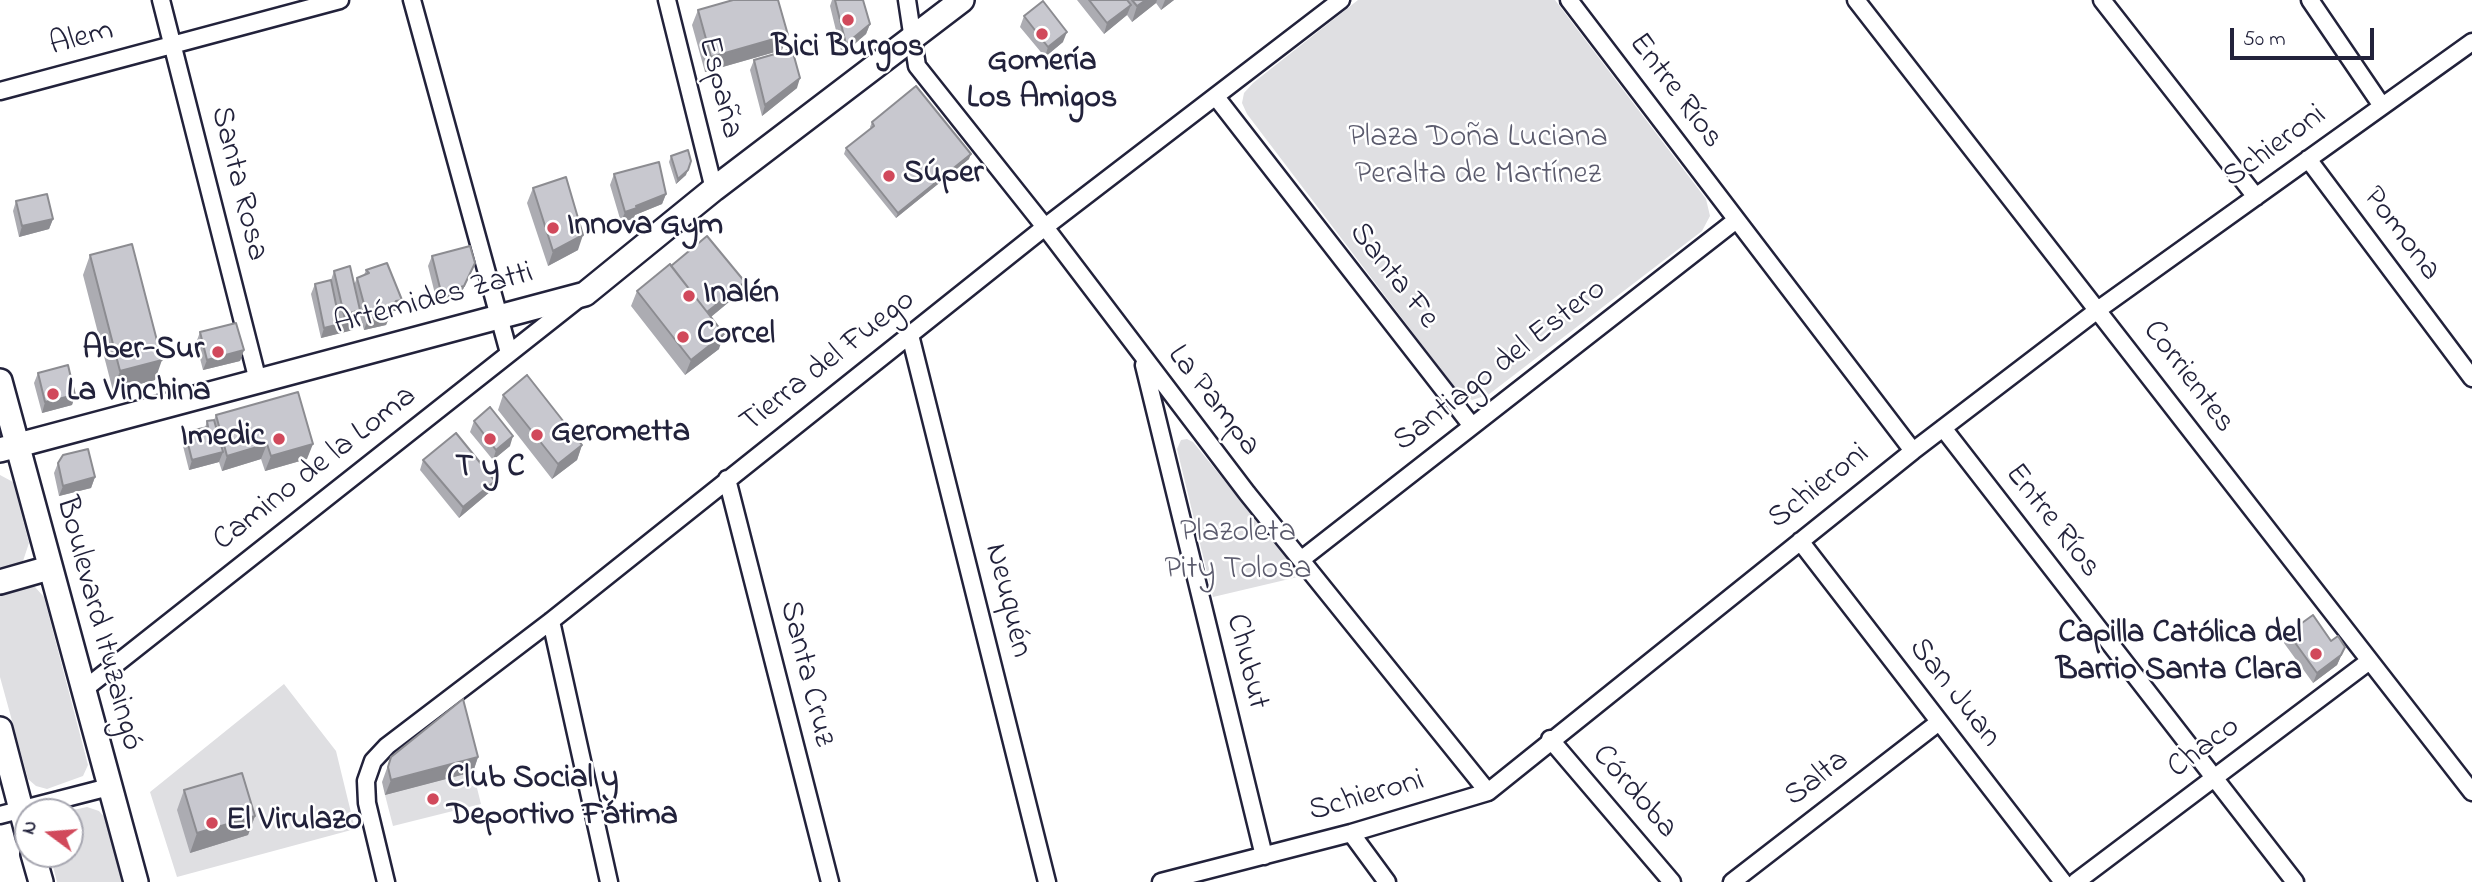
<!DOCTYPE html>
<html>
<head>
<meta charset="utf-8">
<style>
	body { margin:0 }
	#map { position:relative; width:2472px; height:882px; overflow:hidden; background:#fff; font-family:"Indie Flower",sans-serif }
	canvas { display:block }
	.north { position:absolute; left:14px; top:798px; width:70px; height:70px; box-sizing:border-box; background:#fff; border:2px solid #a7a7b1; border-radius:50%; rotate:286deg; font-size:19px; font-weight:700; line-height:28px; text-align:center; color:#22223b }
	.north::after { content:''; display:block; margin:auto; width:24px; height:32px; background:#d1495b; clip-path:polygon(50% 0,100% 100%,50% 72%,0 100%) }
	.scale { position:absolute; left:2230px; top:28px; width:144px; height:32px; box-sizing:border-box; border:4px solid #22223b; border-top:0; padding-left:9px; font-size:21px; line-height:24px; white-space:nowrap; color:#22223b; -webkit-text-stroke:5px #fff; paint-order:stroke }
</style>
</head>
<body>
<div id="map">
<canvas width="2472" height="882"></canvas>
<div class="north">N</div>
<div class="scale">50 m</div>
</div>
<script>
const ctx = document.querySelector('canvas').getContext('2d');
ctx.lineJoin = 'round';
function paint(path, color) { ctx.fillStyle = color; ctx.fill(path, 'evenodd'); }
const toPath = rows => new Path2D(rows.map(r => 'M' + r).join(''));
function stroke(path, color, width, dash) { ctx.strokeStyle = color; ctx.lineWidth = width; ctx.lineCap = dash ? 'butt' : 'round'; ctx.setLineDash(dash || []); ctx.stroke(path); }
function drawText(font, color, halo, rows, align = 'center') {
  ctx.font = font + ' "Indie Flower",sans-serif'; ctx.lineWidth = 5; ctx.setLineDash([]); ctx.textBaseline = 'middle'; ctx.strokeStyle = halo; ctx.fillStyle = color; for (const [text, x, y, turn = 0] of rows) {
    ctx.save(); ctx.translate(x, y); ctx.rotate((+turn || 0) * Math.PI / 180); ctx.textAlign = isNaN(turn) ? turn : align; if (halo) ctx.strokeText(text, 0, 0); ctx.fillText(text, 0, 0); ctx.restore();
  }
}
const green = toPath([
	[1358,0,1555,0,1706,199,1710,216,1702,231,1488,395,1472,400,1458,392,1247,114,1242,103,1244,93,1253,83],
	[1187,439,1193,442,1302,576,1213,597,1177,449,1181,440],
	[0,475,13,482,29,543,23,561,0,571],
	[22,585,35,587,44,597,88,765,83,776,47,789,36,786,28,779,0,677,0,591],
	[284,684,336,751,355,829,177,877,150,792],
	[473,772,481,804,393,826,385,795],
	[87,807,99,811,107,820,123,882,57,882,50,854,70,854,70,812,64,812]
]);
const minor = toPath([
	[161,0,258,381],
	[412,0,509,353],
	[667,0,714,189],
	[907,0,917,66,1045,227,1247,493,1488,792],
	[1569,0,1913,451],
	[1856,0,2472,792],
	[2102,0,2256,197],
	[2310,0,2382,106],
	[0,91,340,0],
	[1216,97,1472,426],
	[2308,159,2472,378],
	[910,335,1047,882],
	[1144,365,1264,856],
	[1943,428,2295,882],
	[727,479,830,882],
	[1800,541,2063,882],
	[1302,559,1735,221],
	[551,621,609,882],
	[82,691,577,300],
	[1550,739,1672,882],
	[0,815,109,787],
	[1351,833,1387,882],
	[386,882,367,803,366,781,373,761,387,746,551,621,1045,227,1341,0],
	[1161,882,1351,833,1488,792,1913,451,2099,309,2472,42],
	[1732,882,1939,722],
	[2076,882,2368,662]
]);
const secondary = toPath([
	[0,381,136,882],
	[0,450,585,294,714,189,962,0],
	[0,582,49,568],
	[0,729,28,836],
	[33,854,41,882]
]);
const wall = toPath([
	[832,0,863,0,870,24,866,34,842,55,830,6],
	[1077,0,1174,0,1161,10,1156,3,1132,22,1127,15,1104,34],
	[698,10,782,50,705,72,692,25],
	[1024,16,1063,42,1045,57,1020,27],
	[754,60,797,88,762,116,750,70],
	[872,122,969,159,896,218,844,154,846,148,871,129,870,127],
	[671,156,686,175,676,184,669,162],
	[614,174,666,194,662,204,635,215,633,219,621,222,610,185],
	[533,188,578,250,548,266,527,203],
	[16,201,53,219,49,229,19,237,13,211],
	[90,255,155,380,113,391,83,275],
	[432,256,475,263,460,296,437,302,428,266],
	[671,266,745,282,741,292,711,317,719,349,685,375,631,306,637,291],
	[366,270,402,300,398,311,392,311,386,325,364,330,359,312,353,330,321,338,311,294,315,284,331,280,334,271,354,285,357,278,364,275],
	[200,332,244,350,240,361,203,370,196,343],
	[38,373,75,395,72,405,42,413,34,383],
	[503,395,582,445,577,460,552,479,498,410],
	[216,415,307,459,265,471,261,459,222,471,219,462,189,470,182,442,185,432,205,428,207,421,214,420],
	[474,421,510,446,493,460,470,432],
	[423,460,491,491,459,518,420,470],
	[58,463,95,477,91,488,59,496,54,473],
	[2288,633,2331,641,2345,647,2337,665,2313,683,2284,643],
	[391,757,478,757,473,772,385,795,382,782],
	[184,790,255,816,248,835,190,853,177,810]
]);
const shadedWall = toPath([
	[1146,0,1157,0,1156,3,1132,22,1137,6],
	[1165,0,1174,0,1161,10],
	[1131,5,1127,15,1104,34,1107,23],
	[870,24,866,34,842,55,846,44],
	[1067,32,1063,42,1045,57,1048,47],
	[788,35,782,50,705,72,711,57],
	[800,78,797,88,762,116,765,105],
	[971,154,969,159,896,218,898,213],
	[688,170,686,175,676,184,678,179],
	[666,194,662,204,635,215,633,219,621,222,625,212,636,206],
	[53,219,49,229,19,237,22,226],
	[583,235,578,250,548,266,553,251],
	[475,263,460,296,437,302,441,292],
	[745,282,741,292,701,325,704,315],
	[402,300,398,311,392,311,386,325,364,330,368,319,396,301],
	[360,310,353,330,321,338,324,328,340,324,344,315],
	[724,334,719,349,685,375,691,360],
	[244,350,240,361,203,370,207,360],
	[162,360,155,380,113,391,120,371],
	[75,395,72,405,42,413,45,402],
	[513,436,510,446,493,460,496,450],
	[267,444,261,459,222,471,227,456],
	[313,444,307,459,265,471,271,456],
	[582,445,577,460,552,479,558,464],
	[223,452,219,462,189,470,192,460],
	[95,477,91,488,59,496,63,486],
	[495,481,491,491,459,518,463,507],
	[2345,647,2337,665,2313,683,2317,673],
	[478,757,473,772,385,795,391,780],
	[255,816,248,835,190,853,197,833]
]);
const building = toPath([
	[733,0,778,0,788,35,711,57,698,10,733,0],
	[835,0,863,0,870,24,846,44,835,0],
	[1089,0,1127,0,1131,5,1107,23,1089,0],
	[1132,0,1146,0,1137,6,1132,0],
	[1043,1,1067,32,1048,47,1024,16,1043,1],
	[792,49,800,78,765,105,754,60,792,49],
	[916,86,971,154,898,213,846,148,874,126,872,122,916,86],
	[688,150,691,161,688,170,678,179,671,156,688,150],
	[659,162,666,194,636,206,637,208,625,212,614,174,659,162],
	[566,177,583,235,553,251,533,188,566,177],
	[47,194,53,219,22,226,16,201,47,194],
	[707,236,745,282,707,312,671,266,707,236],
	[132,244,162,360,120,371,90,255,132,244],
	[470,246,475,263,464,286,441,292,432,256,470,246],
	[387,263,402,300,396,301,390,314,368,319,357,278,369,273,366,270,387,263],
	[670,264,724,334,691,360,637,291,670,264],
	[350,266,360,310,344,315,334,271,350,266],
	[331,280,340,324,324,328,315,284,331,280],
	[236,323,244,350,207,360,200,332,236,323],
	[68,365,75,395,45,402,38,373,68,365],
	[527,375,582,445,558,464,503,395,527,375],
	[298,392,313,444,271,456,267,444,227,456,216,415,298,392],
	[490,407,513,436,496,450,474,421,490,407],
	[214,420,223,452,192,460,185,432,208,427,207,421,214,420],
	[456,433,495,481,463,507,423,460,456,433],
	[88,449,95,477,63,486,58,463,63,455,88,449],
	[2313,615,2331,641,2338,636,2345,647,2341,655,2317,673,2288,633,2313,615],
	[463,699,478,757,391,780,388,767,391,757,463,699],
	[242,773,255,816,197,833,184,790,242,773]
]);
const markers = [
	[848,20,7,"#d1495b"],
	[1042,34,7,"#d1495b"],
	[889,176,7,"#d1495b"],
	[553,228,7,"#d1495b"],
	[689,296,7,"#d1495b"],
	[683,337,7,"#d1495b"],
	[218,352,7,"#d1495b"],
	[53,394,7,"#d1495b"],
	[537,435,7,"#d1495b"],
	[279,439,7,"#d1495b"],
	[490,439,7,"#d1495b"],
	[2316,654,7,"#d1495b"],
	[433,799,7,"#d1495b"],
	[212,823,7,"#d1495b"]
];
const streetNames = [
	["Alem",82,40,-15],
	["España",718,88,76],
	["Entre Ríos",1674,92,53],
	["Schieroni",2276,148,-36],
	["Santa Rosa",237,184,76],
	["Pomona",2400,235,53],
	["Santa Fe",1392,277,52],
	["Artémides Zatti",434,301,-15],
	["Tierra del Fuego",829,363,-38],
	["Santiago del Estero",1501,367,-38],
	["Corrientes",2187,378,53],
	["La Pampa",1212,402,52],
	["Camino de la Loma",316,470,-38],
	["Schieroni",1820,488,-38],
	["Entre Ríos",2051,522,52],
	["Neuquén",1006,601,76],
	["Boulevard Ituzaingó",97,624,75],
	["Chubut",1245,662,76],
	["Santa Cruz",805,674,76],
	["San Juan",1953,694,52],
	["Chaco",2205,749,-37],
	["Salta",1818,780,-38],
	["Córdoba",1633,793,49],
	["Schieroni",1367,798,-16]
];
const poiNames = [
	["Bici Burgos",848,50,"center"],
	["Gomería",1042,64,"center"],
	["Los Amigos",1042,101,"center"],
	["Súper",903,176],
	["Innova Gym",567,228],
	["Inalén",703,296],
	["Corcel",697,337],
	["Aber-Sur",204,352,"right"],
	["La Vinchina",67,394],
	["Gerometta",551,435],
	["Imedic",265,439,"right"],
	["T y C",490,470,"center"],
	["Capilla Católica del",2302,636,"right"],
	["Barrio Santa Clara",2302,673,"right"],
	["Club Social y",447,781],
	["Deportivo Fátima",447,818],
	["El Virulazo",226,823]
];
const parkNames = [
	["Plaza Doña Luciana",1478,140],
	["Peralta de Martínez",1478,177],
	["Plazoleta",1238,535],
	["Pity Tolosa",1238,572]
];
paint(green, '#dfdfe2');
stroke(minor, '#22223b', 21);
stroke(secondary, '#22223b', 28);
stroke(minor, '#fff', 16);
stroke(secondary, '#fff', 23);
paint(wall, '#acacb2');
paint(shadedWall, '#8c8c91');
paint(building, '#c8c8cf');
stroke(building, '#8c8c91', 2);
for (const [x, y, r, color] of markers) { const dot = new Path2D(); dot.arc(x, y, r, 0, 2 * Math.PI); ctx.fillStyle = color; ctx.fill(dot); stroke(dot, '#fff', 2.5); }
drawText('32px', '#22223b', '#fff', streetNames);
drawText('bold 32px', '#22223b', '#fff', poiNames, 'left');
drawText('32px', '#5b5b6d', '#fff', parkNames);
</script>
</body>
</html>
